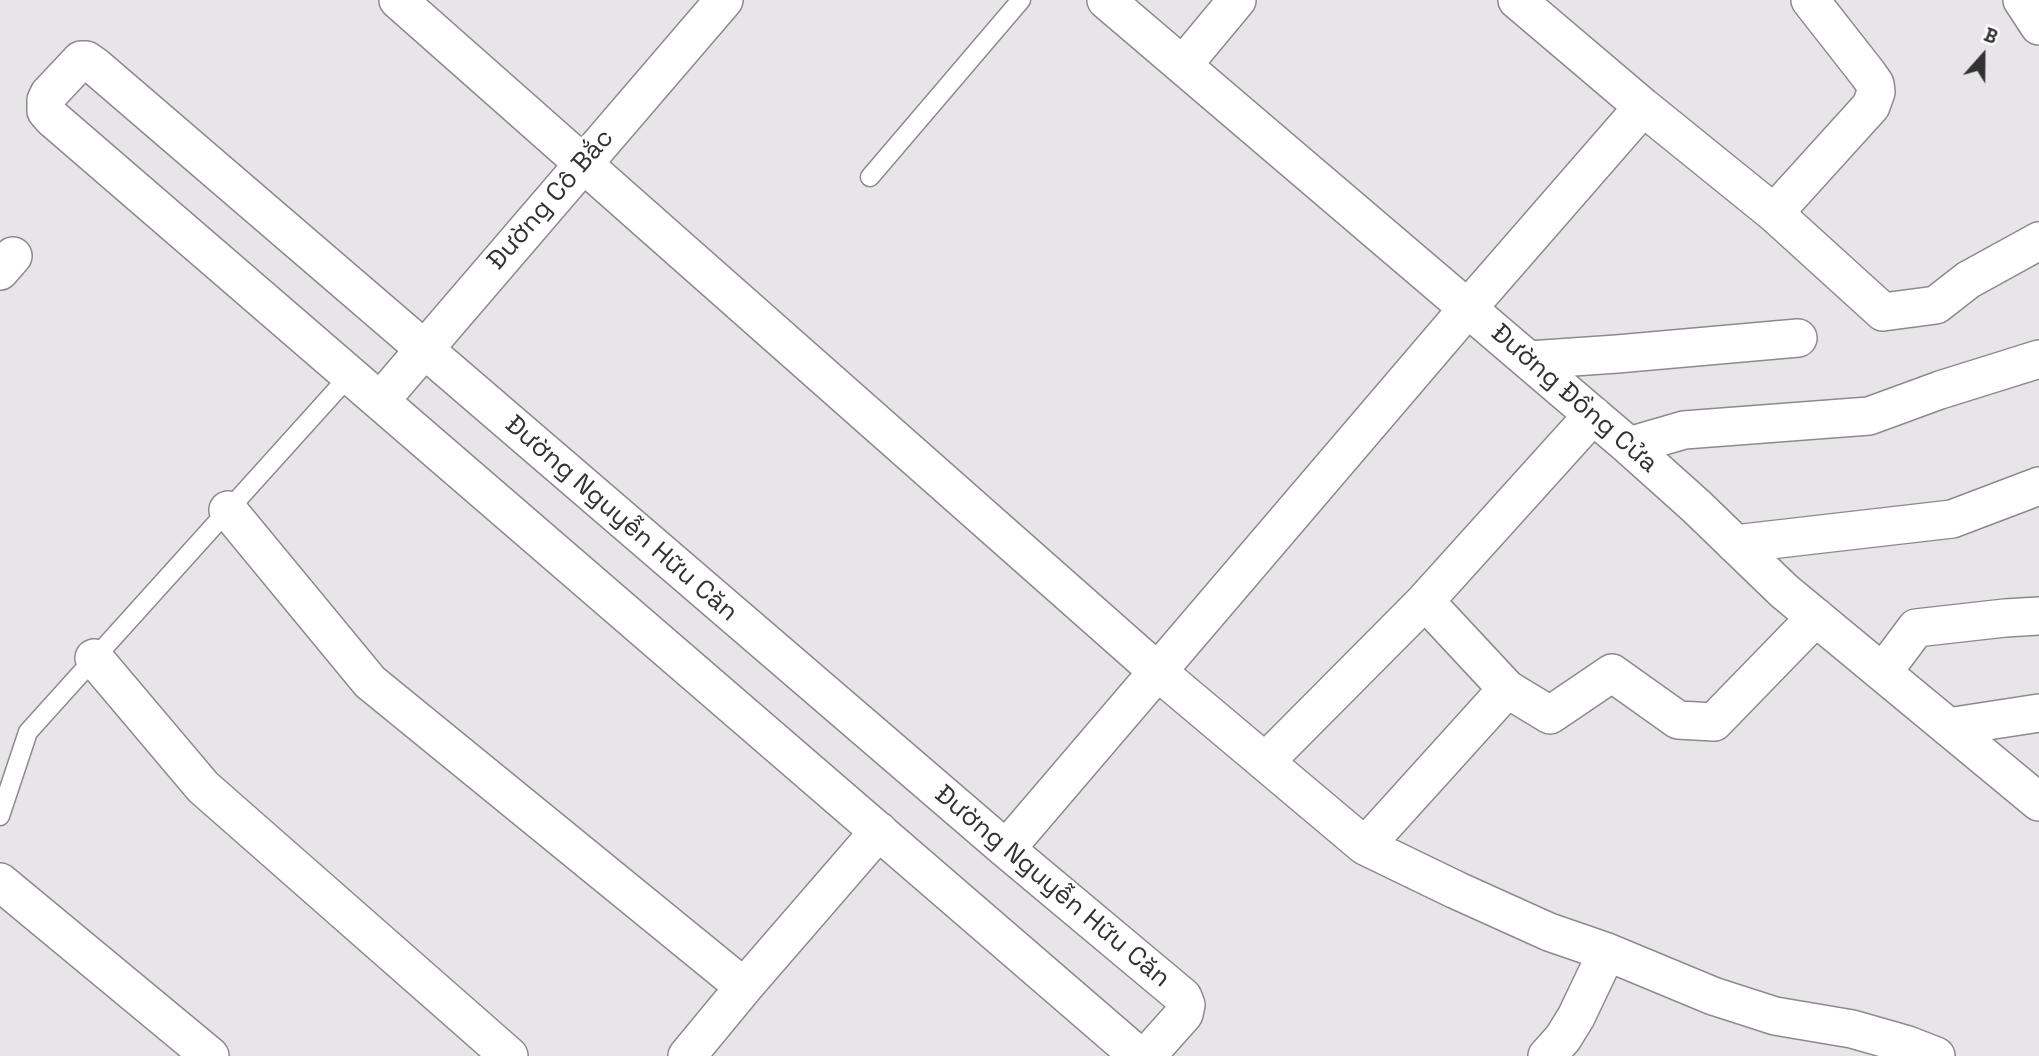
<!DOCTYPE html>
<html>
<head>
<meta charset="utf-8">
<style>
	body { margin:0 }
	#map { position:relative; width:2039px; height:1056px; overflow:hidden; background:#e8e5e8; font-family:"Space Grotesk",sans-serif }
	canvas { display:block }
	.north { position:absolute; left:1948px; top:21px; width:70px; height:70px; -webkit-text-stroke:5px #fff; paint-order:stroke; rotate:21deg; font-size:19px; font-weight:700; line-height:28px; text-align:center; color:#333233 }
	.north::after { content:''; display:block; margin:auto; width:24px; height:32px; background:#333233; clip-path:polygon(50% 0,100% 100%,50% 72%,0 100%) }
</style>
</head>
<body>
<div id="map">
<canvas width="2039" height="1056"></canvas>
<div class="north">B</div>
</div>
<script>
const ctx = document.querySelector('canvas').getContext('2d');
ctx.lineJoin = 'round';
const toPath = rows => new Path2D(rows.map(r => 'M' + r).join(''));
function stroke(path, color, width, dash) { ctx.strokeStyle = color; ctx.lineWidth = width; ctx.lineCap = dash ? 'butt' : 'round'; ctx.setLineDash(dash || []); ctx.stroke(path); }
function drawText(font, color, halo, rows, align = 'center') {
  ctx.font = font + ' "Space Grotesk",sans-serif'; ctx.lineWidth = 6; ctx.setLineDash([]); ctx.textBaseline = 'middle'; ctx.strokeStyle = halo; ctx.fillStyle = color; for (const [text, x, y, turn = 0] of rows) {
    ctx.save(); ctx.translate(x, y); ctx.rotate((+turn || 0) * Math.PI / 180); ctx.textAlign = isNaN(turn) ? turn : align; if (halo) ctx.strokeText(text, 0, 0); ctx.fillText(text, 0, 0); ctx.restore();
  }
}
const service = toPath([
	[870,177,1021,0],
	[0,816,28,732,350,375]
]);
const minor = toPath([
	[398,0,1157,671,1365,846,1456,890,1549,932,1607,952,1713,996,1775,1016,1852,1029,1908,1045,1936,1056],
	[1106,0,1629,446,1696,506,1784,591,2039,802],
	[1517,0,1643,107,1774,213,1883,312,1936,305,1968,280,2039,241],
	[2022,0,2039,26],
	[81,60,86,60,96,67,1006,849,1183,997,1186,1005,1184,1014,1151,1051,1144,1054,1134,1052,52,118,46,111,46,100,49,94,81,60],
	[1183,65,1237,0],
	[1774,213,1871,106,1876,92,1875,84,1868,74,1810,0],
	[0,271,13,256],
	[1529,360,1617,354,1798,338],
	[380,401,724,0],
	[1629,446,1684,430,1869,416,1940,390,2039,359],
	[228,510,370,682,744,987],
	[1735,544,1952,519,2039,486],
	[94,658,203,787,509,1056],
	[1883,672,1916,628,2005,618,2039,616],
	[1507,689,1550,715,1612,673,1678,720,1714,722,1816,617],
	[1948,727,2039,713],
	[1265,762,1425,601,1593,415],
	[1365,846,1507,689,1425,601],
	[1006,849,1468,308,1643,107],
	[0,882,210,1056],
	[687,1056,744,987,879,831],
	[1547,1056,1563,1038,1576,1017,1607,952]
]);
const streetNames = [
	["Đường Cô Bắc",551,200,-49],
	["Đường Đồng Cửa",1574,399,41],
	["Đường Nguyễn Hữu Căn",621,519,41],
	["Đường Nguyễn Hữu Căn",1052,887,40]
];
stroke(service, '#8d8a8d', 21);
stroke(minor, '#8d8a8d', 40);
stroke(service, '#fff', 18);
stroke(minor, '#fff', 37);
drawText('26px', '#333233', '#fff', streetNames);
</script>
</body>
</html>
